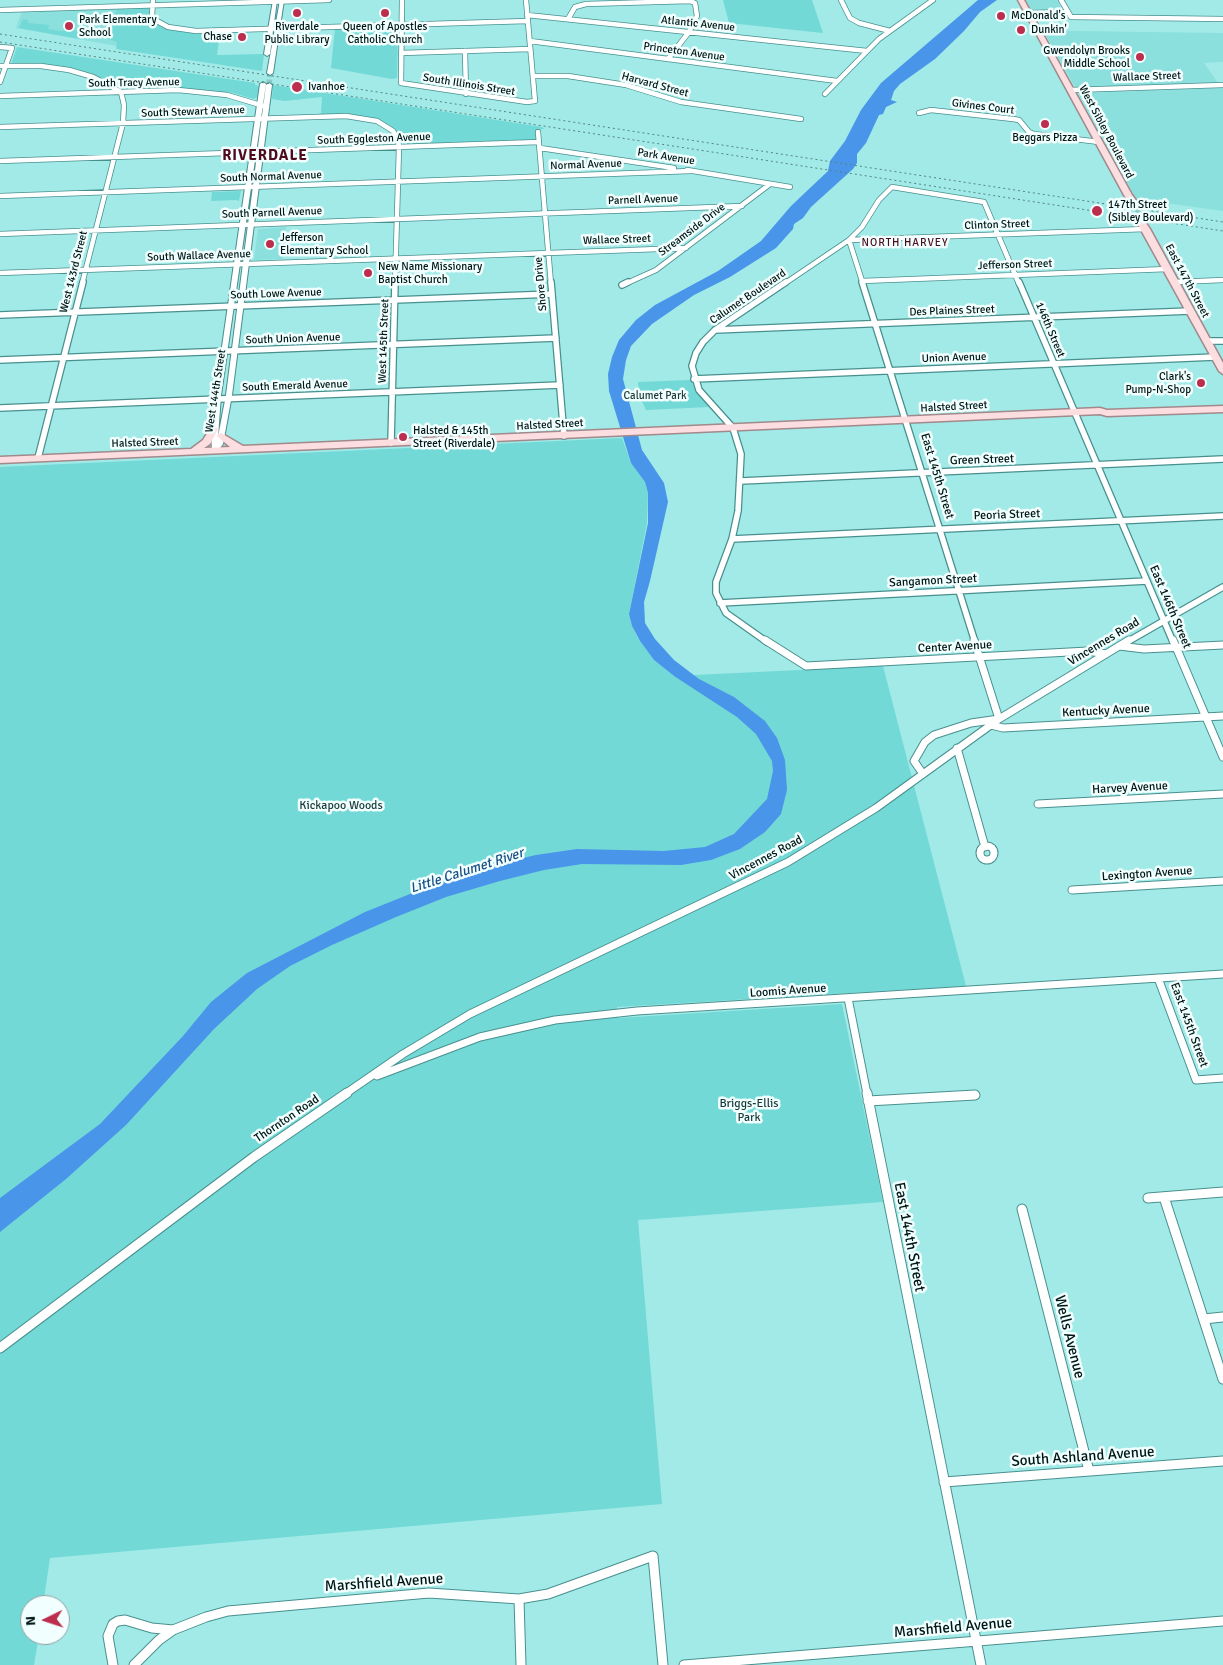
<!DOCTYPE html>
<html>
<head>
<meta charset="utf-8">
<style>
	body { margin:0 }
	#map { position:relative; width:1223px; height:1665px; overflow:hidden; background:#a1eae7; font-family:Signika,sans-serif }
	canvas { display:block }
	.north { position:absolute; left:20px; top:1595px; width:50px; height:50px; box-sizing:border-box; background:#f1fffe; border:1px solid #91a1a1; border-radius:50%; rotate:266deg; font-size:14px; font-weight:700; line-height:20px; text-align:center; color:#001515 }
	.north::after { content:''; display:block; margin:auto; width:18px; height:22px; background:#bd2d4e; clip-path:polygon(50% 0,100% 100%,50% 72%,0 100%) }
</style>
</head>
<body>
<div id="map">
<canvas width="1223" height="1665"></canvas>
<div class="north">N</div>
</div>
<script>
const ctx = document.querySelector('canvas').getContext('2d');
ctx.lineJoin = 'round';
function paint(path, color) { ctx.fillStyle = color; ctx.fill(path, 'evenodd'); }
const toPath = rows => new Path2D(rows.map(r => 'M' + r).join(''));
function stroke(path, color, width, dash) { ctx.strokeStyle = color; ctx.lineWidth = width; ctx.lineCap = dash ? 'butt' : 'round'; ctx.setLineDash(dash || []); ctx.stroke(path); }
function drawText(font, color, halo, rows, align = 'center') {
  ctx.font = font + ' Signika,sans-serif'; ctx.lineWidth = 5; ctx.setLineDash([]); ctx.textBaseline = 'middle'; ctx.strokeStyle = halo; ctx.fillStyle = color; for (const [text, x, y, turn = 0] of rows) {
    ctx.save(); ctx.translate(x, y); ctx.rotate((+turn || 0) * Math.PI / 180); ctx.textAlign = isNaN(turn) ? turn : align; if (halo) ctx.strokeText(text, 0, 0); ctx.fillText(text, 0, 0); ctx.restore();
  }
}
const built = toPath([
	[1025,0,1057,0,1062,9,1035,11,1031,10],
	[127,8,117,46,16,28,22,11],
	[1074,31,1223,33,1223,62,1204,63,1218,83,1075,87,1044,32],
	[1223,88,1223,211,1136,199,1078,93],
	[286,227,283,259,254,260,258,229]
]);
const green = toPath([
	[723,0,812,0,823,33,729,23],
	[149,7,149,17,161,27,184,32,220,32,217,55,264,54,262,71,116,49,117,42,106,38,111,31,117,9],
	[23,19,28,20,28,23,49,25,48,29,60,31,83,30,81,37,80,39,19,28],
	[395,26,398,27,397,78,392,79,331,68,335,28],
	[17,47,255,83,255,85,259,86,257,97,254,99,233,93,187,89,121,87,77,69,50,65,11,64],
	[273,85,542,127,544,129,537,130,537,140,409,145,402,142,399,134,391,126,376,119,351,115,317,115,321,113,322,97,285,101,272,99],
	[241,191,239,201,236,200,211,201,212,192],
	[691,380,697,392,709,407,646,410,639,395,638,382],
	[622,438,631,463,645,482,648,493,647,523,629,614,632,626,638,638,654,660,674,676,883,666,966,986,617,1007,618,1018,842,1004,883,1202,638,1220,662,1504,50,1558,43,1605,30,1605,30,1635,39,1635,34,1665,0,1665,0,467]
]);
const water = toPath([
	[978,0,997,0,980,12,964,31,935,59,900,84,894,91,891,100,897,102,886,107,883,114,879,115,866,143,857,154,857,163,853,169,811,207,803,218,794,224,793,229,776,248,730,277,694,295,652,324,631,346,626,360,623,379,642,450,664,483,668,502,650,581,644,602,645,623,655,639,674,660,699,679,734,697,765,721,777,738,785,760,787,790,781,814,765,832,740,849,711,860,681,865,582,864,544,870,500,881,446,897,396,917,332,945,290,966,257,989,214,1029,126,1125,66,1179,0,1232,0,1198,100,1124,183,1036,211,1002,247,973,365,912,410,894,498,864,536,855,577,849,664,851,705,847,734,834,767,799,773,771,772,761,756,734,737,717,674,676,654,660,640,641,632,626,629,614,648,523,648,493,645,482,631,463,609,391,608,374,612,357,619,340,636,320,655,305,718,271,761,241,791,206,828,171,830,161,845,141,861,110,881,83]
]);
const tertiaryTunnel = toPath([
	[269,85,270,73]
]);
const primaryTunnel = toPath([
	[1136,206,1144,220]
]);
const minorFar3 = toPath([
	[153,0,152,15,157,21,168,27,196,31,528,21],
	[402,0,401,83,527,102,535,101,526,0],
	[841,0,850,18,859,23,890,31],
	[1061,0,1071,17,1223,19],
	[0,10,329,0],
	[1029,13,1068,12],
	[527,15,867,51],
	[568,19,575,7,586,4,690,1,695,3,697,16,689,32,668,59],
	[530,41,837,81],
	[0,47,12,48,0,82],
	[465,51,466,94],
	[401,53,530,49],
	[0,66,41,66,69,70,93,77,121,92],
	[533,76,568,76,626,85,681,102,801,119],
	[1071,90,1223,85],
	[825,94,879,39,933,0],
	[0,96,178,90,227,95,267,107],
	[919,113,931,110,1013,119,1019,120,1029,132,1034,134,1099,142],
	[0,127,346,116,377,121,393,131,398,139,399,147,395,284],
	[538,132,551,284],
	[540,148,674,168],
	[0,161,539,142],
	[687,170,790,187],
	[0,196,691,171],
	[0,234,742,206],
	[0,273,686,248],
	[862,281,1168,269],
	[1175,282,1223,280],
	[82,284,123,123,124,105,121,92],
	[625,284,656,270,770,184],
	[784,284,849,240,862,227,879,200,892,187,984,202,1019,284],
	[863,284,849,240,1146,229]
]);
const minorFar2 = toPath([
	[551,282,564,436],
	[862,282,975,642],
	[1019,282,1173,642],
	[622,285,628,282],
	[0,315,552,294],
	[715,330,1190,311],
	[1207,341,1223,341],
	[0,360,556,338],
	[694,379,1215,357],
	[0,408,560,385],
	[391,443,395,282],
	[38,458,83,282],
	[741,481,1223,459],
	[732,539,1223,516],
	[720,603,1147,581],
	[767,642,726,613,716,593,716,582,732,539,738,511,741,454,733,428,699,390,692,366,696,353,703,342,715,330,786,282],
	[1127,642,1223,587]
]);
const minorFar1 = toPath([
	[765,640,806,666,1088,651,1106,654],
	[1173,640,1223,757],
	[1119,646,1144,649,1223,645],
	[991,725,1003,728,1223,716],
	[957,748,985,847],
	[923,774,914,761,925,742,934,735,971,723,999,719,974,640],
	[1038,804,1223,794],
	'980 853a7 7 0 1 1 14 0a7 7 0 1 1-14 0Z',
	[1072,890,1223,881],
	[1158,978,1196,1080,1223,1078],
	[848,998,867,1094],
	[377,1076,480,1037,555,1020,637,1011,1223,974],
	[345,1094,403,1054,470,1014,788,862,876,808,999,719,1129,640]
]);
const minor = toPath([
	[867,1093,981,1665],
	[868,1101,975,1095],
	[1164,1197,1223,1379],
	[1148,1198,1223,1192],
	[1022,1209,1089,1471],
	[1204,1319,1223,1317],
	[0,1348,254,1157,347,1093],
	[944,1482,1223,1461],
	[519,1599,521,1665],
	[113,1665,108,1636,113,1624,118,1621,125,1620,152,1628,173,1630],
	[134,1665,159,1640,173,1630,206,1617,228,1611,429,1593,519,1599,548,1594,653,1556,663,1665],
	[684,1665,1223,1621]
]);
const tertiary = toPath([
	[273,0,277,0,270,54,267,56,264,54,273,0],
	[280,0,284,0,273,73,270,75,267,73,280,0],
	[263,82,266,84,221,395,218,437,226,395,266,85,269,83,272,85,232,395,223,444,217,452,215,453,212,451,211,429,215,395,260,84,263,82]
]);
const primary = toPath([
	[1018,0,1024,0,1132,195,1140,206,1139,208,1133,208,1124,195,1018,0],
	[1136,217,1142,217,1150,229,1223,363,1223,374,1219,371,1135,219,1136,217],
	[1223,406,1223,412,1107,416,1100,414,0,463,0,457,191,449,203,440,211,427,214,426,218,429,210,444,204,448,230,447,217,436,221,433,243,446,1100,408,1107,410,1223,406]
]);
const rail = toPath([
	[0,34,1223,222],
	[0,42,1223,231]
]);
const markers = [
	[297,13,5,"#bd2d4e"],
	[385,13,5,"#bd2d4e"],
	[1001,16,5,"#bd2d4e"],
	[69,26,5,"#bd2d4e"],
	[1021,30,5,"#bd2d4e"],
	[242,37,5,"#bd2d4e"],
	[1140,57,5,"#bd2d4e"],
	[297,87,6,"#bd2d4e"],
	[1045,124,5,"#bd2d4e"],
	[1097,211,6,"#bd2d4e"],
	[270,244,5,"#bd2d4e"],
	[368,273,5,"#bd2d4e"],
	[1201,383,5,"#bd2d4e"],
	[403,437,5,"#bd2d4e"]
];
const farPoinames = [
	["McDonald's",1011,16],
	["Park Elementary",79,20],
	["School",79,33],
	["Riverdale",297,27,"center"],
	["Public Library",297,40,"center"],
	["Queen of Apostles",385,27,"center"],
	["Catholic Church",385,40,"center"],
	["Dunkin'",1031,30],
	["Chase",232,37,"right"],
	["Gwendolyn Brooks",1130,51,"right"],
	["Middle School",1130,64,"right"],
	["Ivanhoe",308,87],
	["Beggars Pizza",1045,138,"center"],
	["147th Street",1108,205],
	["(Sibley Boulevard)",1108,218],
	["Jefferson",280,238],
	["Elementary School",280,251],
	["New Name Missionary",378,267],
	["Baptist Church",378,280],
	["Clark's",1191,377,"right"],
	["Pump-N-Shop",1191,390,"right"],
	["Halsted & 145th",413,431],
	["Street (Riverdale)",413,444]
];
const farStreetnames = [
	["Atlantic Avenue",698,24,6],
	["Princeton Avenue",684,52,8],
	["Wallace Street",1147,77,-2],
	["South Tracy Avenue",134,83,-1],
	["South Illinois Street",469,85,9],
	["Harvard Street",655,85,15],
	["Givines Court",983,107,7],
	["South Stewart Avenue",193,112,-2],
	["West Sibley Boulevard",1106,132,62],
	["South Eggleston Avenue",374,139,-2],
	["Park Avenue",666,157,9],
	["Normal Avenue",586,165,-2],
	["South Normal Avenue",271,177,-2],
	["Parnell Avenue",643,200,-2],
	["South Parnell Avenue",272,213,-2],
	["Clinton Street",997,225,-2],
	["Streamside Drive",692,230,-37],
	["Wallace Street",617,240,-2],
	["South Wallace Avenue",199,256,-2],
	["Jefferson Street",1015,265,-2],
	["West 143rd Street",74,272,-76],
	["East 147th Street",1187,281,62],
	["Shore Drive",541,284,-95],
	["South Lowe Avenue",276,294,-2],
	["Calumet Boulevard",748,297,-34],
	["Des Plaines Street",952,311,-2],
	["146th Street",1050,330,67],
	["South Union Avenue",293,339,-2],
	["West 145th Street",384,341,-88],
	["Union Avenue",954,358,-2],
	["South Emerald Avenue",295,386,-2],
	["West 144th Street",216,391,-81],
	["Halsted Street",954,407,-3],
	["Halsted Street",550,425,-3],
	["Halsted Street",145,443,-2]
];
const farNeighbourhoodnames = [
	["NORTH HARVEY",905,243]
];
const farParknames = [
	["Calumet Park",655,396]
];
const streetNames = [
	["Green Street",982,460,-2],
	["East 145th Street",937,476,73],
	["Peoria Street",1007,515,-2],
	["Sangamon Street",933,581,-3],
	["East 146th Street",1170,607,67],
	["Vincennes Road",1104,642,-31],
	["Center Avenue",955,647,-3],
	["Kentucky Avenue",1106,711,-3],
	["Harvey Avenue",1130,788,-3],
	["Vincennes Road",766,858,-28],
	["Lexington Avenue",1147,874,-4],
	["Loomis Avenue",788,991,-4],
	["East 145th Street",1189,1025,70],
	["Thornton Road",287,1119,-34]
];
const parkNames = [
	["Kickapoo Woods",341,806],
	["Briggs-Ellis",749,1104],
	["Park",749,1118]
];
const waterNames = [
	["Little Calumet River",467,871,-18]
];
const farDistrictnames = [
	["RIVERDALE",265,156]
];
const nearStreetnames = [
	["East 144th Street",909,1237,79],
	["Wells Avenue",1069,1337,76],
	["South Ashland Avenue",1083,1457,-4],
	["Marshfield Avenue",384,1583,-4],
	["Marshfield Avenue",953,1628,-5]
];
paint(built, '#8be0dd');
paint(green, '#72d9d6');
paint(water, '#4995ea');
stroke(tertiaryTunnel, '#89cac8', 5.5, [5.5, 2.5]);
stroke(primaryTunnel, '#89cac8', 7, [7, 4]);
stroke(minorFar3, '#48908e', 6);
stroke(minorFar2, '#48908e', 8);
stroke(minorFar1, '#48908e', 9);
stroke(minor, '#48908e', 11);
stroke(tertiary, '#48908e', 2);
stroke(primary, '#a2898b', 3);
stroke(minorFar3, '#fff', 4.5);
stroke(minorFar2, '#fff', 5.5);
stroke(minorFar1, '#fff', 7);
stroke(minor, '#fff', 9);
paint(tertiary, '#fff');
paint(primary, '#fcdde0');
stroke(rail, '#548483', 1, [2, 3]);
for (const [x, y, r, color] of markers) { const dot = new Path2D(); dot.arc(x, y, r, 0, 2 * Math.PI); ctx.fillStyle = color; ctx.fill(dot); stroke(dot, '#f1fffe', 2); }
drawText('11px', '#001515', '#f1fffe', farPoinames, 'left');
drawText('11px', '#001515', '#f1fffe', farStreetnames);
ctx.letterSpacing = '1px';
drawText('11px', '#500a1b', '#f1fffe', farNeighbourhoodnames);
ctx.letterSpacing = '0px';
drawText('11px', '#1c3939', '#f1fffe', farParknames);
drawText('12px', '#001515', '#f1fffe', streetNames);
drawText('12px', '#1c3939', '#f1fffe', parkNames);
drawText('italic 14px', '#1c4f86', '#f1fffe', waterNames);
ctx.letterSpacing = '1px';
drawText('bold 15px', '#500a1b', '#f1fffe', farDistrictnames);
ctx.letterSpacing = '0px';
drawText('15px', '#001515', '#f1fffe', nearStreetnames);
</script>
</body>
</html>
